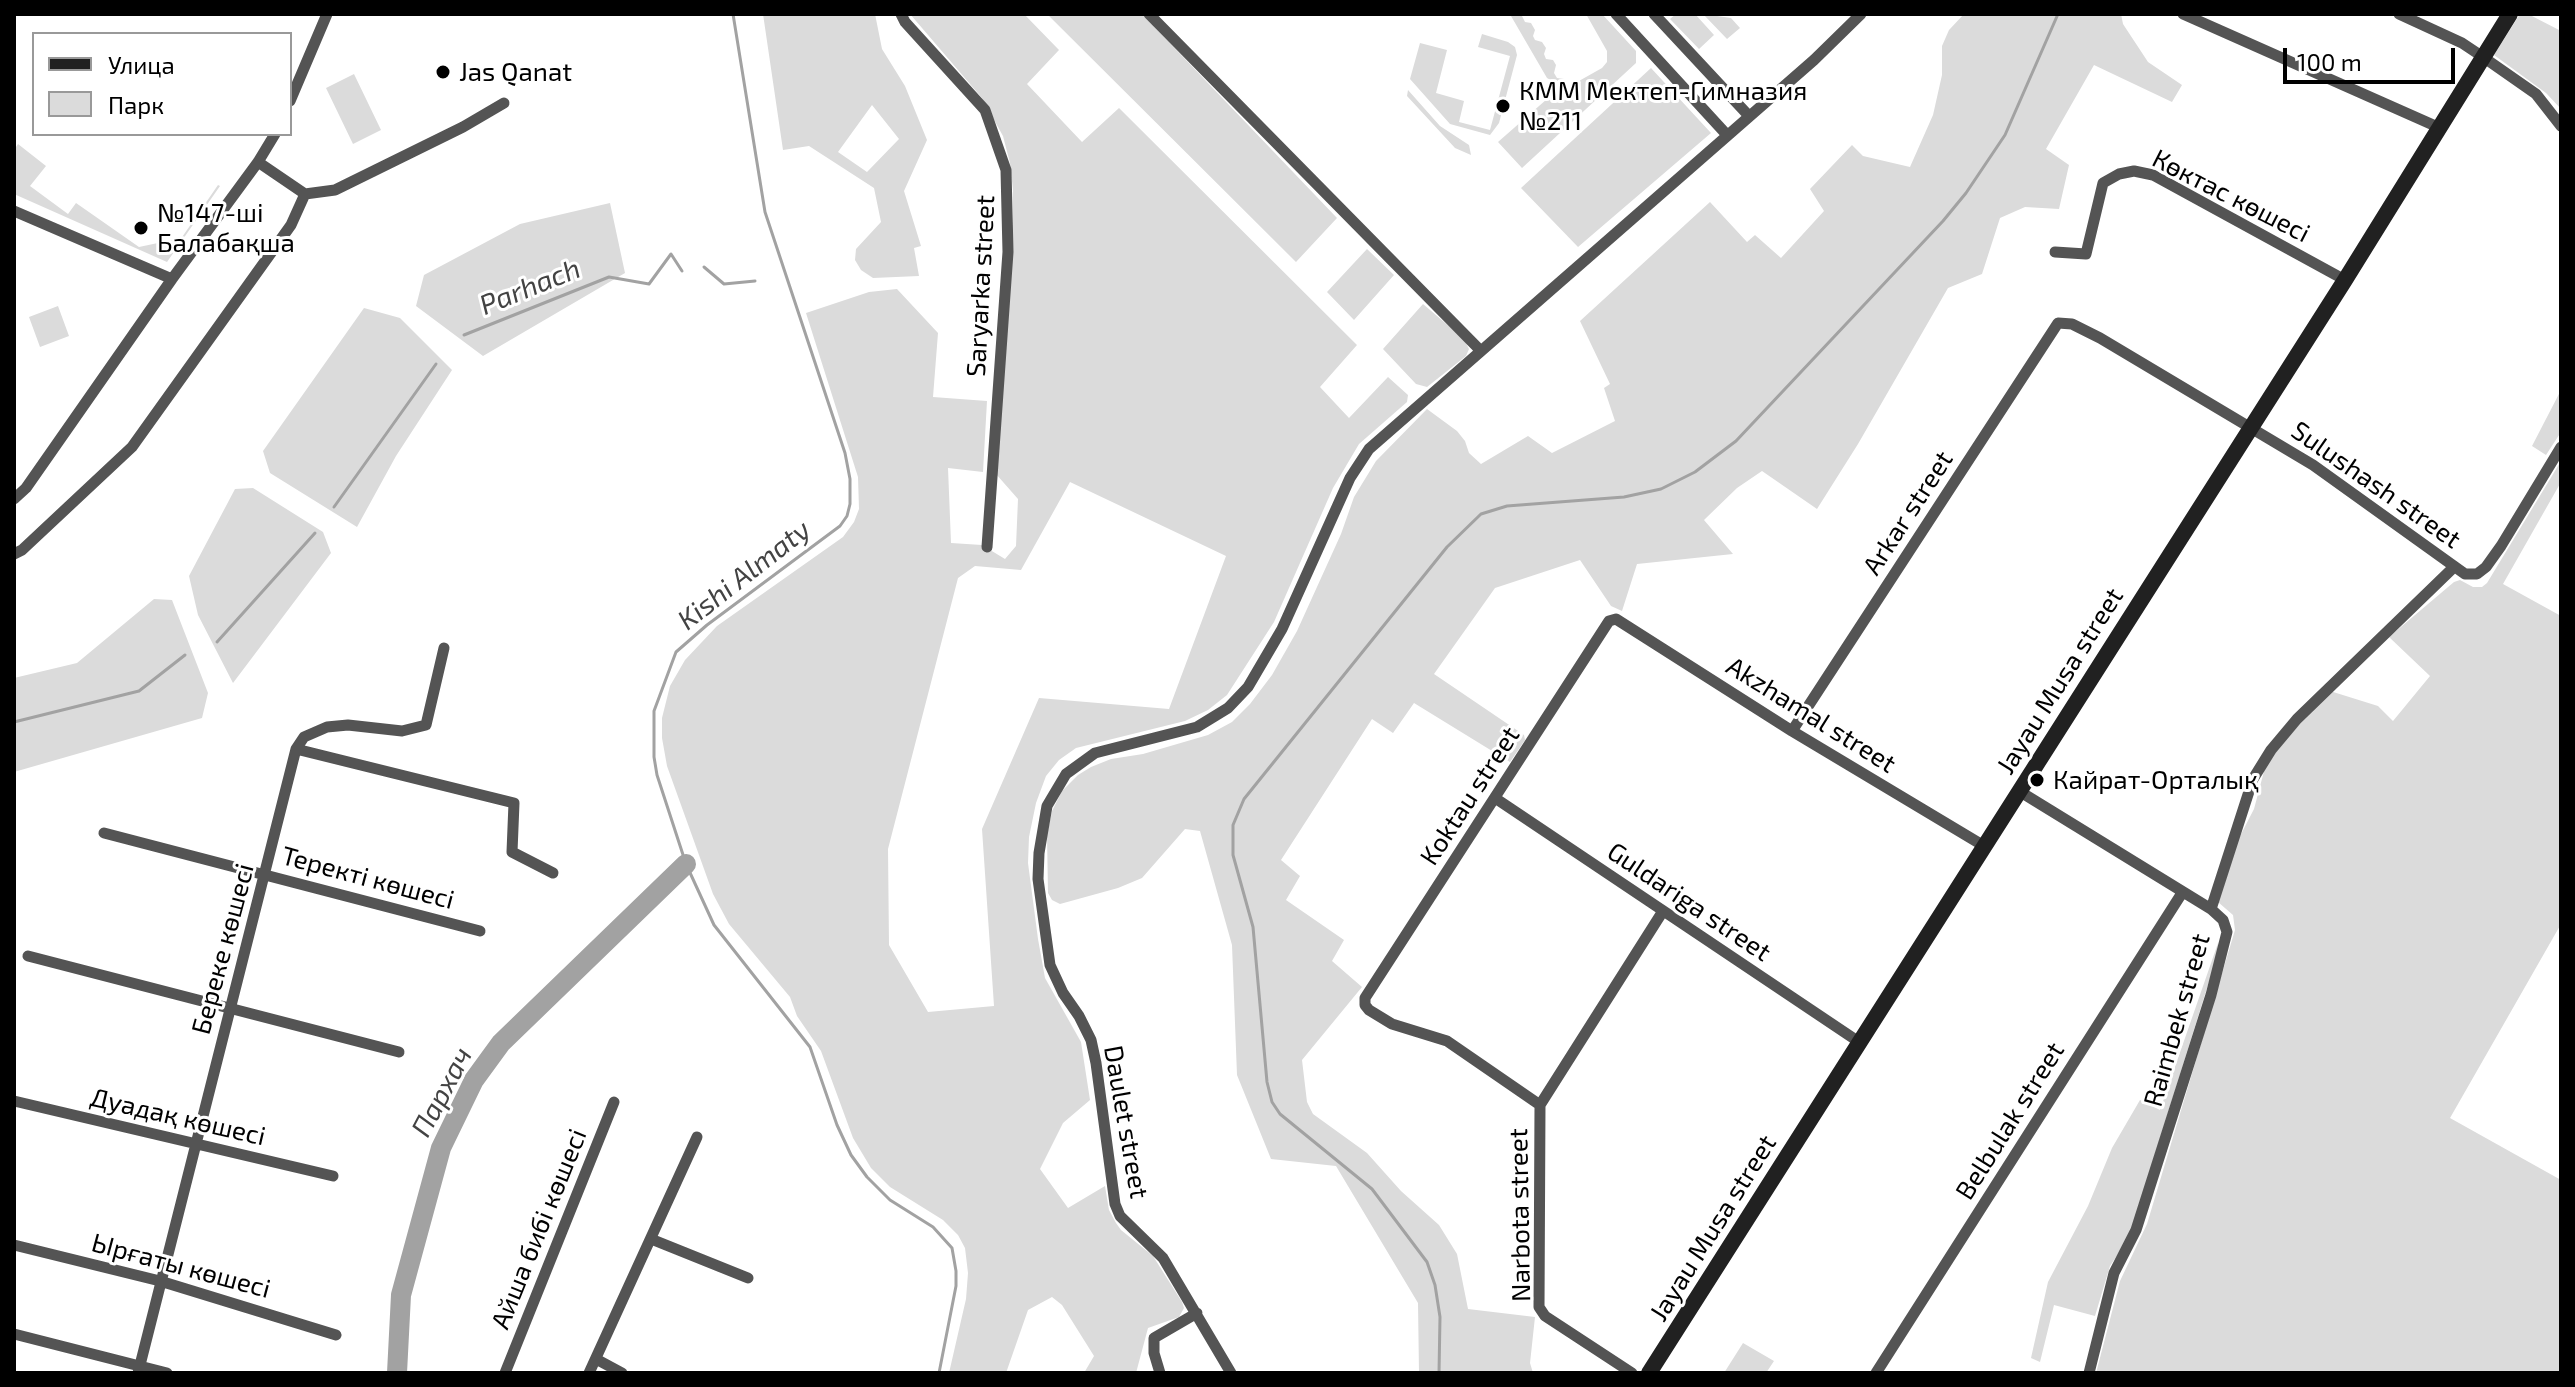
<!DOCTYPE html>
<html>
<head>
<meta charset="utf-8">
<style>
	body { margin:0 }
	#map { position:relative; width:2575px; height:1387px; overflow:hidden; background:#fff; font-family:"Exo 2",sans-serif }
	canvas { display:block }
	.frame { position:absolute; inset:0; border:16px solid #000; pointer-events:none }
	.legend { position:absolute; left:32px; top:32px; width:260px; height:104px; box-sizing:border-box; background:#fff; border:2px solid #999; margin:0; padding:10px 14px; list-style:none; font-size:24px; color:#000 }
	.legend li { display:flex; align-items:center; gap:16px; height:40px }
	.legend b { width:40px; border:2px solid #999 }
	.scale { position:absolute; left:2283px; top:48px; width:172px; height:36px; box-sizing:border-box; border:4px solid #000; border-top:0; padding-left:10px; font-size:24px; line-height:28px; white-space:nowrap; color:#000; -webkit-text-stroke:6px #fff; paint-order:stroke }
</style>
</head>
<body>
<div id="map">
<canvas width="2575" height="1387"></canvas>
<div class="frame"></div>
<ul class="legend">
<li><b style="height:10px;background:#212121"></b>Улица</li>
<li><b style="height:22px;background:#dbdbdb"></b>Парк</li>
</ul>
<div class="scale">100 m</div>
</div>
<script>
const ctx = document.querySelector('canvas').getContext('2d');
ctx.lineJoin = 'round';
function paint(path, color) { ctx.fillStyle = color; ctx.fill(path, 'evenodd'); }
const toPath = rows => new Path2D(rows.map(r => 'M' + r).join(''));
function stroke(path, color, width, dash) { ctx.strokeStyle = color; ctx.lineWidth = width; ctx.lineCap = dash ? 'butt' : 'round'; ctx.setLineDash(dash || []); ctx.stroke(path); }
function drawText(font, color, halo, rows, align = 'center') {
  ctx.font = font + ' "Exo 2",sans-serif'; ctx.lineWidth = 6; ctx.setLineDash([]); ctx.textBaseline = 'middle'; ctx.strokeStyle = halo; ctx.fillStyle = color; for (const [text, x, y, turn = 0] of rows) {
    ctx.save(); ctx.translate(x, y); ctx.rotate((+turn || 0) * Math.PI / 180); ctx.textAlign = isNaN(turn) ? turn : align; if (halo) ctx.strokeText(text, 0, 0); ctx.fillText(text, 0, 0); ctx.restore();
  }
}
const green = toPath([
	[763,14,875,14,882,49,905,86,927,140,904,191,921,246,914,248,919,276,873,278,861,270,855,260,856,249,881,222,874,188,809,146,783,150],
	[872,105,899,139,867,172,838,152],
	[910,14,1024,14,1059,50,1027,84,1082,142,1119,108,1357,345,1320,387,1349,418,1388,377,1408,395,1407,402,1359,444,1333,488,1274,622,1227,695,1208,710,1185,721,1076,748,1059,760,1046,776,1036,803,1029,837,1028,863,1038,939,1045,978,1081,1042,1090,1100,1063,1123,1040,1169,1068,1208,1105,1186,1109,1210,1116,1223,1121,1230,1153,1256,1182,1302,1184,1308,1179,1317,1148,1328,1136,1373,1084,1373,1094,1356,1062,1305,1052,1297,1028,1310,1006,1373,949,1373,966,1299,968,1273,965,1248,958,1235,943,1220,890,1187,871,1168,853,1138,821,1051,797,1016,790,997,729,924,713,894,667,766,662,738,662,718,670,686,685,660,717,626,843,537,854,522,859,509,858,477,806,313,869,292,897,289,938,333,933,397,987,401,983,472,948,468,951,543,982,545,1005,559,1016,546,1018,499,996,474,1013,219,1013,190,1010,163,1003,136,982,98],
	[1070,482,1226,556,1169,709,1039,698,982,829,994,1006,928,1012,889,945,888,849,958,578,975,566,1021,570],
	[1047,14,1142,14,1337,218,1296,262],
	[1514,14,1521,14,1525,22,1531,23,1535,30,1533,36,1535,40,1542,42,1546,48,1544,54,1546,59,1553,60,1556,65,1554,73,1557,78,1564,79,1554,82,1547,78,1511,16],
	[1586,14,1602,14,1636,51,1636,63,1522,168,1498,142,1547,99,1602,68,1607,62,1607,51],
	[1676,14,1695,14,1714,35,1699,49,1670,19],
	[1703,14,1731,18,1740,28,1727,39],
	[1964,14,2121,14,2123,24,2148,62,2182,85,2172,102,2094,65,2046,149,2069,165,2059,209,2025,207,2000,218,1982,274,1948,288,1858,444,1817,509,1762,471,1737,488,1704,520,1733,554,1637,564,1622,611,1611,606,1580,560,1495,588,1434,674,1524,735,1525,740,1510,762,1414,703,1393,733,1372,719,1281,860,1300,876,1286,900,1344,940,1332,961,1362,987,1302,1060,1307,1102,1313,1114,1367,1153,1401,1191,1439,1225,1457,1254,1468,1309,1535,1317,1530,1363,1533,1373,1419,1373,1418,1303,1336,1166,1271,1159,1237,1075,1232,945,1200,831,1185,829,1142,878,1118,888,1060,904,1052,900,1048,893,1047,835,1052,811,1062,791,1078,775,1091,767,1111,759,1143,754,1208,735,1232,722,1250,704,1272,675,1297,631,1341,534,1354,497,1376,461,1427,409,1457,431,1465,441,1469,453,1481,464,1528,436,1552,453,1615,421,1604,388,1610,384,1580,321,1710,202,1747,242,1755,235,1781,258,1824,211,1810,189,1852,145,1863,156,1910,167,1933,115,1942,75,1942,46,1949,30],
	[2520,14,2528,14,2561,31,2561,109,2546,93,2494,55],
	[1482,34,1508,42,1515,47,1517,55,1499,123,1490,135,1450,124,1410,79,1420,43,1447,50,1436,93,1464,101,1459,122,1490,130,1510,56,1478,47],
	[1651,68,1711,133,1578,247,1521,188],
	[354,74,381,130,353,144,326,88],
	[1408,90,1440,126,1469,145,1471,155,1455,148,1407,96],
	[18,144,46,166,30,186,68,214,76,203,139,247,172,240,178,243,218,185,220,186,167,262,14,194,14,150],
	[610,203,625,273,483,356,416,306,424,275,520,224],
	[1367,249,1394,275,1354,320,1327,292],
	[1423,304,1464,339,1469,349,1466,356,1427,387,1416,384,1383,349],
	[58,306,69,336,40,347,29,317],
	[364,308,400,318,452,370,396,456,357,527,270,473,263,451],
	[2561,390,2561,432,2546,455,2532,446],
	[2561,461,2561,482,2503,584,2561,616,2561,924,2450,1118,2561,1180,2561,1373,2096,1373,2120,1281,2147,1224,2235,930,2233,915,2218,902,2238,840,2254,809,2267,760,2330,691,2378,706,2393,721,2430,676,2389,637,2454,582,2460,580,2473,587,2482,587,2487,583],
	[253,488,323,532,331,553,233,683,198,615,189,576,235,489],
	[154,599,172,600,208,693,202,718,14,772,14,678,77,663],
	[2218,943,2217,956,2129,1237,2110,1266,2095,1316,2054,1305,2040,1362,2031,1358,2048,1282,2088,1206,2112,1148,2140,1100,2160,1110],
	[1743,1343,1774,1361,1766,1373,1724,1373]
]);
const stream = toPath([
	[733,14,765,212,845,453,850,479,850,504,847,516,840,526,707,625,676,652,654,711,654,757,657,775,686,864,714,925,810,1047,837,1125,851,1155,867,1177,890,1200,933,1227,952,1248,956,1271,956,1286,939,1373],
	[704,267,724,284,755,281],
	[464,335,609,277,649,284,671,254,682,271],
	[334,507,436,364],
	[217,642,315,533],
	[14,722,139,691,185,655],
	[1439,1373,1440,1317,1435,1285,1427,1262,1372,1189,1280,1114,1272,1102,1267,1082,1253,927,1233,855,1233,825,1244,799,1447,547,1481,514,1507,506,1624,497,1661,489,1695,472,1736,441,1943,221,1966,193,2005,135,2058,14]
]);
const river = toPath([
	[397,1373,401,1295,441,1148,474,1080,501,1043,686,864]
]);
const street = toPath([
	[901,14,905,22,985,110,1006,170,1008,252,987,547],
	[1149,14,1481,351],
	[1616,14,1727,135],
	[1654,14,1749,116],
	[2183,14,2440,128],
	[2399,14,2462,43,2483,57,2536,94,2561,126],
	[290,101,327,14],
	[258,162,305,194],
	[14,211,172,279],
	[2055,252,2086,254,2103,183,2119,174,2134,171,2153,175,2345,280],
	[14,499,26,488,172,279,258,162,275,134],
	[14,554,22,550,132,447,291,225,305,194,335,190,463,127,504,103],
	[1792,731,2058,323,2072,324,2100,338,2313,465,2465,574,2477,574,2486,567,2501,546,2561,447],
	[296,749,514,803,512,852,553,873],
	[2019,791,2211,909,2223,920,2227,932,2211,995,2136,1230,2114,1273,2089,1373],
	[1495,798,1859,1042],
	[104,833,480,931],
	[2211,909,2253,779,2271,750,2297,719,2454,567],
	[28,956,399,1052],
	[14,1101,333,1176],
	[1540,1105,1447,1041,1392,1024,1369,1010,1365,1005,1365,998,1609,621,1616,619,1792,731,1984,846],
	[1540,1105,1539,1307,1545,1316,1632,1373],
	[1540,1105,1663,911],
	[651,1239,748,1278],
	[14,1245,160,1281,336,1335],
	[14,1334,167,1373],
	[596,1359,622,1373],
	[138,1373,296,749,304,737,327,727,348,725,402,731,426,725,444,648],
	[505,1373,614,1102],
	[589,1373,697,1137],
	[1160,1373,1154,1353,1154,1338,1197,1313],
	[1231,1373,1163,1258,1120,1216,1115,1204,1096,1063,1091,1040,1079,1016,1063,993,1050,965,1038,879,1039,853,1047,806,1066,774,1095,753,1197,727,1228,708,1248,687,1282,629,1350,478,1369,449,1814,60,1861,14],
	[1876,1373,2182,893]
]);
const secondary = toPath([
	[1649,1373,2345,280,2510,14]
]);
const markers = [
	[443,72,8,"#000"],
	[1503,106,8,"#000"],
	[141,228,8,"#000"],
	[2037,780,8,"#000"]
];
const poiNames = [
	["Jas Qanat",459,72],
	["КММ Мектеп-Гимназия",1519,91],
	["№211",1519,121],
	["№147-ші",157,213],
	["Балабақша",157,243],
	["Кайрат-Орталық",2053,780]
];
const streetNames = [
	["Көктас көшесі",2231,196,27],
	["Saryarka street",981,286,-87],
	["Sulushash street",2376,485,35],
	["Arkar street",1908,513,-57],
	["Jayau Musa street",2060,681,-58],
	["Akzhamal street",1811,715,32],
	["Koktau street",1470,796,-57],
	["Теректі көшесі",368,878,15],
	["Guldariga street",1689,902,34],
	["Береке көшесі",223,949,-75],
	["Raimbek street",2177,1020,-74],
	["Дуадақ көшесі",178,1117,13],
	["Belbulak street",2010,1121,-58],
	["Daulet street",1126,1122,80],
	["Narbota street",1520,1215,-91],
	["Jayau Musa street",1713,1228,-58],
	["Айша бибі көшесі",539,1229,-68],
	["Ырғаты көшесі",181,1266,15]
];
const waterNames = [
	["Parhach",530,287,-22],
	["Kіshі Almaty",744,575,-38],
	["Пархач",442,1092,-62]
];
paint(green, '#dbdbdb');
stroke(stream, '#a2a2a2', 3);
stroke(river, '#a2a2a2', 20);
stroke(street, '#545454', 11);
stroke(secondary, '#212121', 16);
for (const [x, y, r, color] of markers) { const dot = new Path2D(); dot.arc(x, y, r, 0, 2 * Math.PI); ctx.fillStyle = color; ctx.fill(dot); stroke(dot, '#fff', 3); }
drawText('26px', '#000', '#fff', poiNames, 'left');
drawText('26px', '#000', '#fff', streetNames);
drawText('italic 28px', '#434343', '#fff', waterNames);
</script>
</body>
</html>
